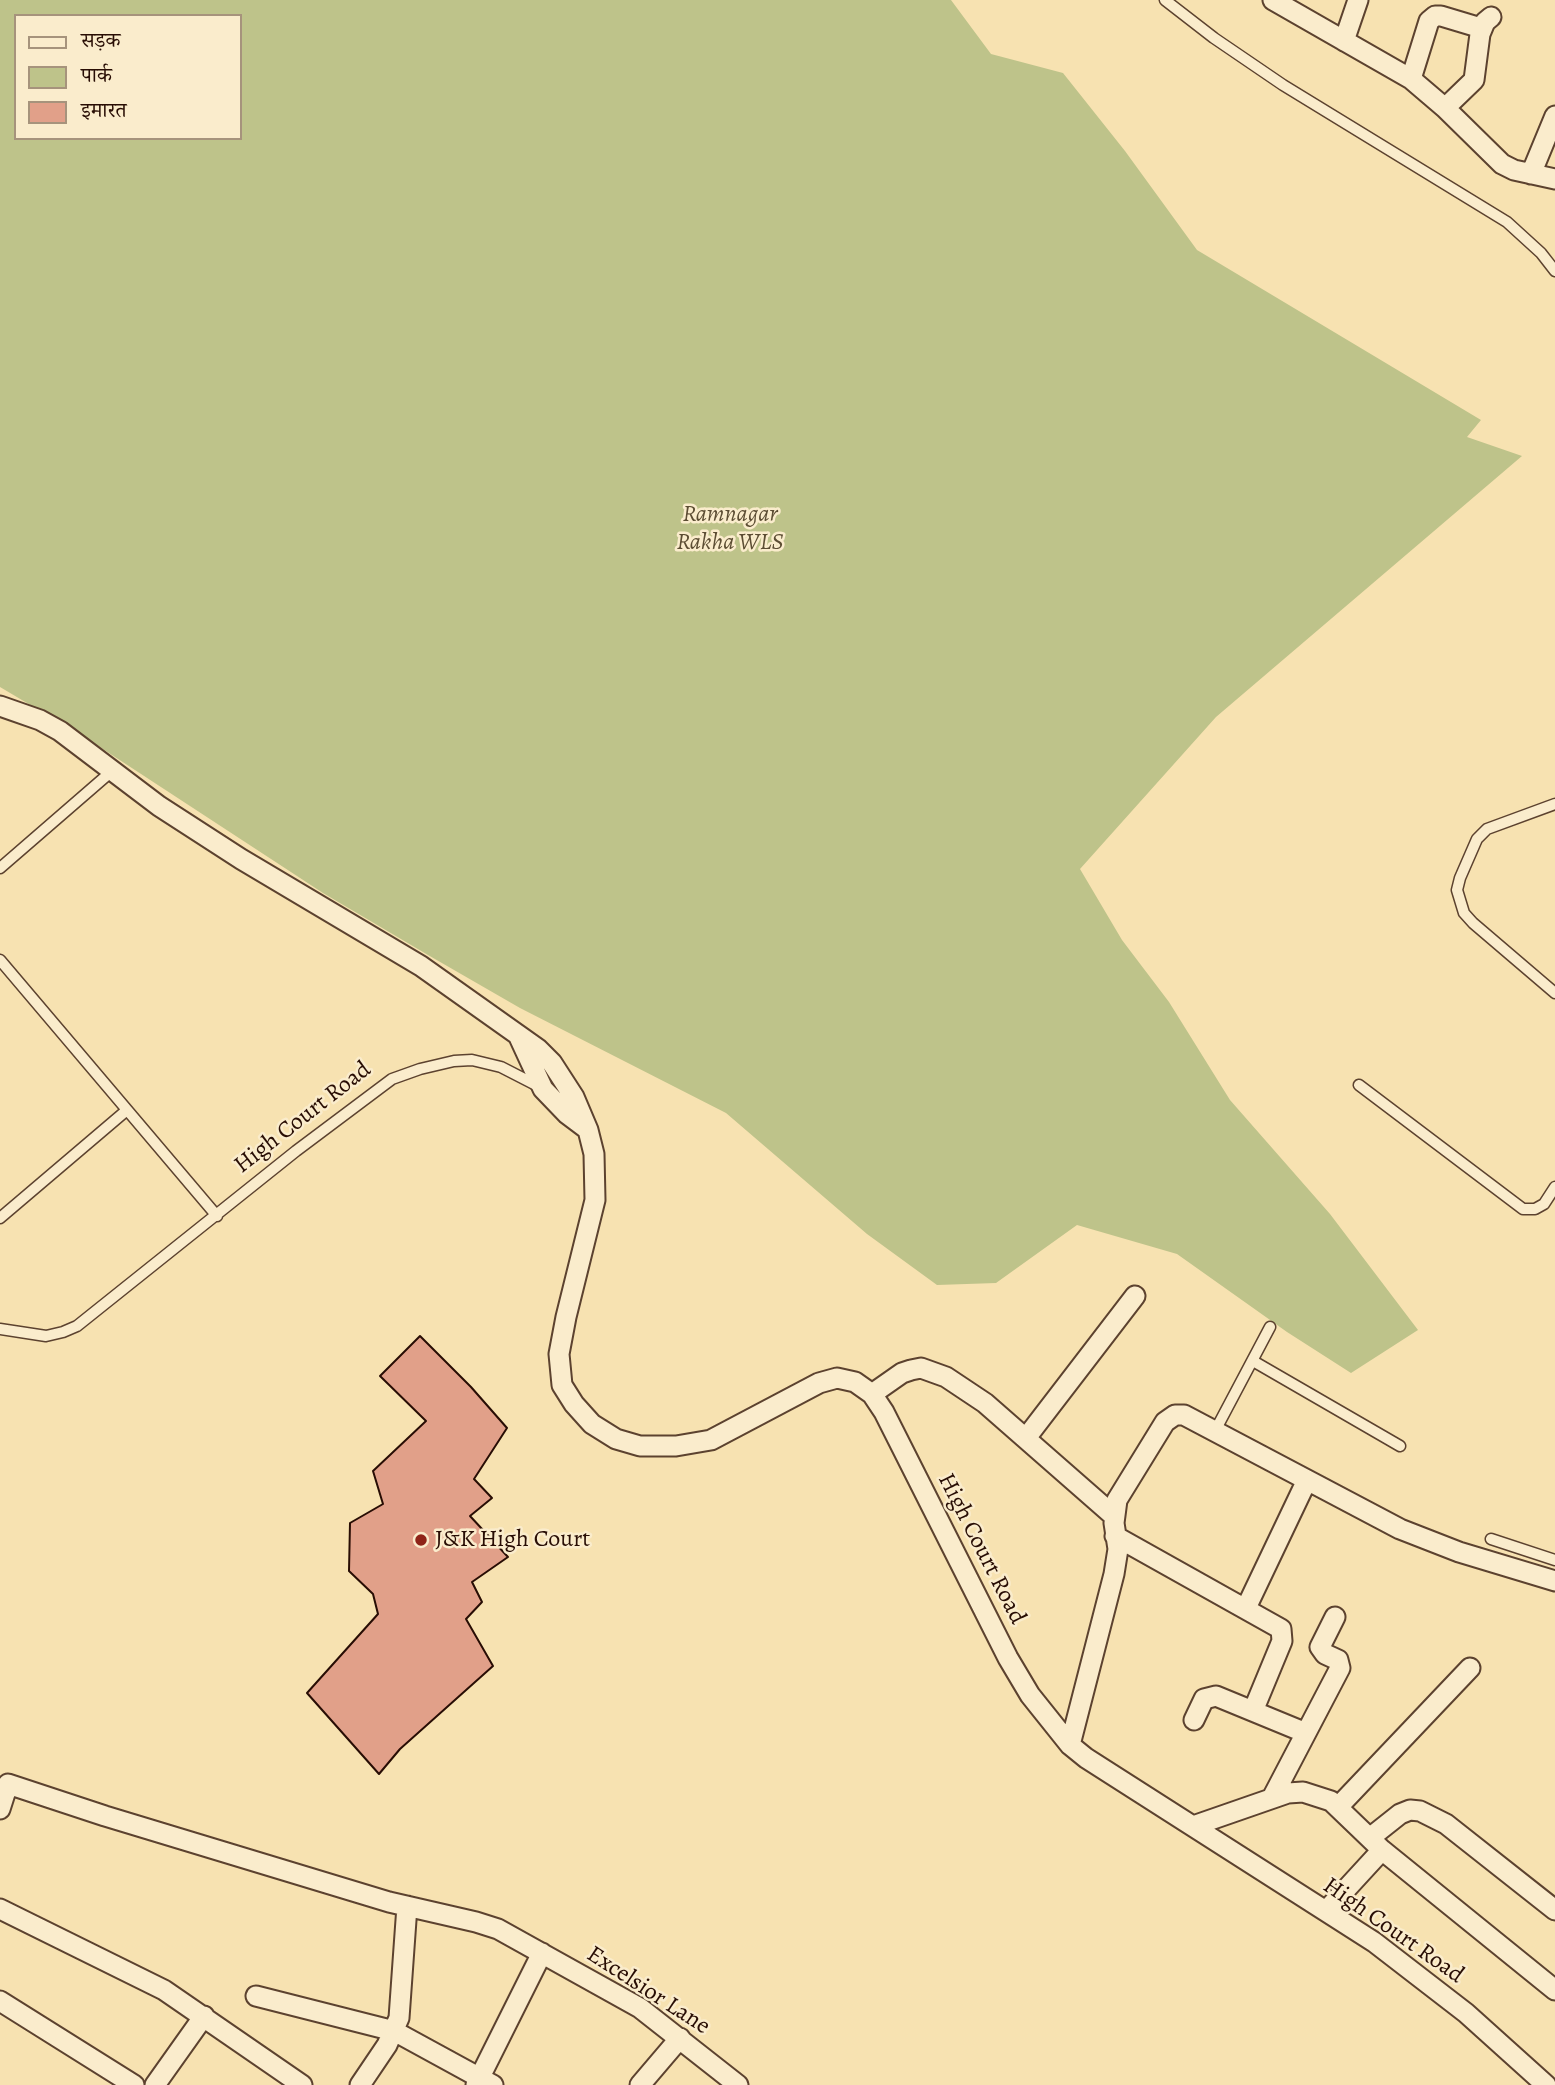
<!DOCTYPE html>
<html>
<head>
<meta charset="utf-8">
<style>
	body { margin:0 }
	#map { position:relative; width:1555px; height:2085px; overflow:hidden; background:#f7e2b1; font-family:Alegreya,"Noto Serif Devanagari",serif }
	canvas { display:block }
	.legend { position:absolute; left:14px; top:14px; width:228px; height:126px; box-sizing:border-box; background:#faeccc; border:2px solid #a6937c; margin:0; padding:9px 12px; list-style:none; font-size:21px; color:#280d04 }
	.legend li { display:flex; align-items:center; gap:14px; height:35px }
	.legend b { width:35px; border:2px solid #a6937c }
</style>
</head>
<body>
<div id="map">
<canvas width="1555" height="2085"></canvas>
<ul class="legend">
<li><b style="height:9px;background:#faeccc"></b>सड़क</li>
<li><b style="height:19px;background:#bec38a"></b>पार्क</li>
<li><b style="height:19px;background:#e1a089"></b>इमारत</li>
</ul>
</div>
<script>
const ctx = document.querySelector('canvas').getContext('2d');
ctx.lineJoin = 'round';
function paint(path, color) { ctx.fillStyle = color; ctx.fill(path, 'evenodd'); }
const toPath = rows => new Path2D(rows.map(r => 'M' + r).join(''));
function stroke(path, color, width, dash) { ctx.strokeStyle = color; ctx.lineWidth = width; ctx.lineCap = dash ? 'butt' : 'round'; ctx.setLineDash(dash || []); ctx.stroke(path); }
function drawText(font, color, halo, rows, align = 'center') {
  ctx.font = font + ' Alegreya,serif'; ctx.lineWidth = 5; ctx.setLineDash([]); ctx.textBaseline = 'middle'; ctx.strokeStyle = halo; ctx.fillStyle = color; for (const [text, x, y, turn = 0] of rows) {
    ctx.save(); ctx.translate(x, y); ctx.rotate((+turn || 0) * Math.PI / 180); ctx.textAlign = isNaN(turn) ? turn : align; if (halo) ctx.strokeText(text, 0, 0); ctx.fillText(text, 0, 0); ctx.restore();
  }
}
const green = toPath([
	[0,0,951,0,991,54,1063,73,1125,151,1197,250,1481,420,1467,437,1522,456,1216,717,1080,869,1122,940,1169,1002,1230,1100,1330,1214,1418,1330,1351,1373,1287,1332,1177,1254,1077,1225,996,1283,937,1285,867,1234,726,1113,520,1008,428,955,323,893,86,738,0,687],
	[16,16,240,16,240,138,16,138]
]);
const building = toPath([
	[420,1336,471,1387,507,1428,474,1479,492,1498,470,1516,508,1557,472,1582,482,1602,466,1619,493,1666,400,1749,379,1774,307,1693,378,1614,373,1594,349,1571,350,1523,383,1504,373,1471,426,1421,380,1376,420,1336]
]);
const service = toPath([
	[1165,0,1214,38,1283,85,1507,222,1541,253,1555,271],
	[1555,804,1487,829,1477,839,1460,878,1457,890,1464,913,1473,923,1555,993],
	[0,868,112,771],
	[0,960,217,1216],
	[1359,1085,1523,1209,1535,1209,1544,1204,1555,1187],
	[0,1218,127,1110],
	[0,1329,46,1336,63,1332,77,1326,296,1151,392,1079,420,1069,454,1061,472,1060,501,1067,540,1087],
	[1253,1361,1400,1446],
	[1215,1431,1270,1327],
	[1491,1539,1555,1560]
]);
const minor = toPath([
	[1273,0,1411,79,1445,108,1502,164,1514,170,1555,179],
	[1344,41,1358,0],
	[1411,79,1429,21,1435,16,1441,16,1481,28],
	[1445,108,1474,80,1480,34,1485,22,1491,17],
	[1531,174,1555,116],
	[0,706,40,720,60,731,159,806,241,859,421,966,538,1049,552,1063,574,1097,588,1130,594,1154,595,1200,566,1317,559,1354,562,1385,574,1404,592,1424,616,1439,640,1446,676,1446,711,1440,819,1383,837,1378,855,1382,872,1394,884,1412,1008,1658,1030,1695,1070,1745,1086,1758,1374,1942,1466,2013,1546,2085],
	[519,1037,543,1089,567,1114,587,1129],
	[872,1394,902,1373,911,1370,921,1368,946,1377,985,1403,1114,1516],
	[1026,1438,1135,1296],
	[1115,1536,1281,1629,1282,1641,1253,1711],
	[1246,1608,1307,1480],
	[1194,1720,1204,1699,1216,1696,1306,1733],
	[1070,1745,1114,1574,1118,1549,1114,1523,1117,1500,1165,1422,1175,1415,1184,1415,1400,1529,1459,1552,1555,1581],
	[1272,1798,1340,1668,1338,1660,1325,1654,1320,1647,1335,1617],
	[1338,1807,1470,1668],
	[0,1809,8,1784,105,1816,389,1902,476,1922,498,1929,640,2008,738,2085],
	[1193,1826,1288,1793,1303,1792,1331,1801,1382,1850,1555,1990],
	[1371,1837,1400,1814,1410,1810,1420,1811,1446,1824,1555,1910],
	[0,1909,164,1990,302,2085],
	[1326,1911,1382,1850],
	[256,1996,394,2031,493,2085],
	[0,2001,134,2085],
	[155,2085,204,2016],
	[360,2085,387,2045,399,2018,407,1906],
	[476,2085,542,1953],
	[640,2085,680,2038]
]);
const markers = [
	[421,1540,7,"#8f2418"]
];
const parkNames = [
	["Ramnagar",730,515],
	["Rakha WLS",730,543]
];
const streetNames = [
	["High Court Road",303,1118,-38],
	["High Court Road",981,1549,63],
	["High Court Road",1393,1931,35],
	["Excelsior Lane",648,1991,33]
];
const poiNames = [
	["J&K High Court",435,1540]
];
paint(green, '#bec38a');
paint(building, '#e1a089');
stroke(building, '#280d04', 2);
stroke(service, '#5c422f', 13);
stroke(minor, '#5c422f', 23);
stroke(service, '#faeccc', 10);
stroke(minor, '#faeccc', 19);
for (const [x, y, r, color] of markers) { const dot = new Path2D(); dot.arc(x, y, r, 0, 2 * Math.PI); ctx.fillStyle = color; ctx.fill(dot); stroke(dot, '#faeccc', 2.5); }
drawText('italic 24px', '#5c4d33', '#faeccc', parkNames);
drawText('24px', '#280d04', '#faeccc', streetNames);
drawText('24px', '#280d04', '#faeccc', poiNames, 'left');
</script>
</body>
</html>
